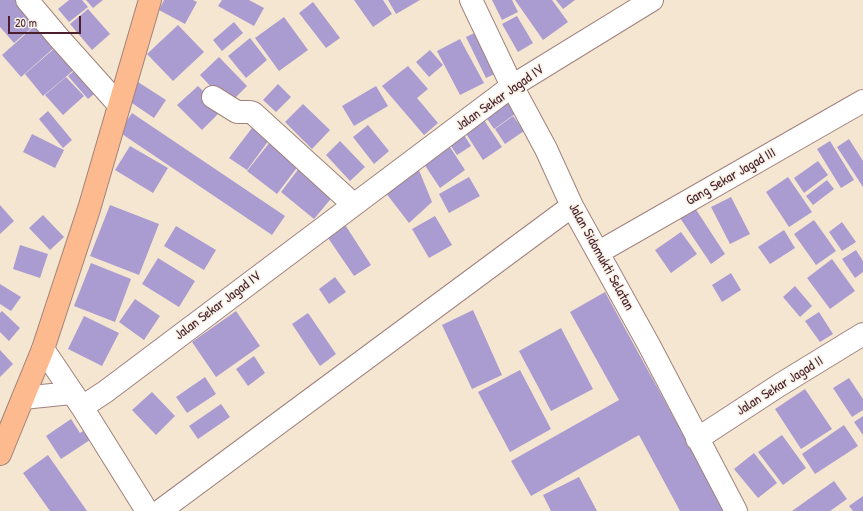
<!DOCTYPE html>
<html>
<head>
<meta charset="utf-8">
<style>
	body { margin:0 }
	#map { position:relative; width:863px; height:511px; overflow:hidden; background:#f5e6d1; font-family:"Patrick Hand",sans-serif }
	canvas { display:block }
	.scale { position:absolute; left:8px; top:16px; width:73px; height:18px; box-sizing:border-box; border:2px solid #4a1f2b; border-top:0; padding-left:5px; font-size:12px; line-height:14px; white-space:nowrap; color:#4a1f2b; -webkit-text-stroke:3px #f7f3e8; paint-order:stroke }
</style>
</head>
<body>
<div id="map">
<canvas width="863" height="511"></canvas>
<div class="scale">20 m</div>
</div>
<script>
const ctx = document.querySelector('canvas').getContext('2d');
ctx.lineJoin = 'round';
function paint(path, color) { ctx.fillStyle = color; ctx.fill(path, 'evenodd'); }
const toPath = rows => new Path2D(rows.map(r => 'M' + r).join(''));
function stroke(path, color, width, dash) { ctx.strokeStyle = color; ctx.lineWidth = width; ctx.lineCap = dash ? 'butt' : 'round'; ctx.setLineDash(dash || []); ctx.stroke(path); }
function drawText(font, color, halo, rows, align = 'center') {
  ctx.font = font + ' "Patrick Hand",sans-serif'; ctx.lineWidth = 3.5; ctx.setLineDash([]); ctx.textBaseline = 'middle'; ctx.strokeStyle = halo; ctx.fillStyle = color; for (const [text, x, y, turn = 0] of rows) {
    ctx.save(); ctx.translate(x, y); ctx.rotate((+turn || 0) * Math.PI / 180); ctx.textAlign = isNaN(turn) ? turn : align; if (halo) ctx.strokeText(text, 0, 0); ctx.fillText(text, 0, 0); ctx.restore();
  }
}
const building = toPath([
	[0,0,15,0,36,24,14,43,0,27],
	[69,0,82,0,88,7,69,22,58,9],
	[86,0,103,0,93,8],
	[164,0,193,0,197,2,185,24,159,10],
	[222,0,249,0,264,8,254,26,218,6],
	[354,0,383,0,392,14,373,27],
	[388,0,420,0,396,14],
	[492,0,512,0,518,12,502,20],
	[515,0,552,0,568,22,543,40],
	[556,0,575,0,563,9],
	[313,2,340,38,326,48,299,13],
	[88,9,110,34,92,50,70,24],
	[517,16,533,43,518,52,502,24],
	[284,17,308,50,279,71,255,38],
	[234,22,243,33,222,51,213,40],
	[37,24,56,46,21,77,2,55],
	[178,25,204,52,173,81,147,54],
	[481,30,501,71,486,78,466,37],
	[250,38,267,60,246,78,228,56],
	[460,39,484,83,460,95,437,51],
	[56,47,75,69,43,96,25,74],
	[430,50,443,65,429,77,416,62],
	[219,57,247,86,228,105,200,75],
	[408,66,428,89,417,98,438,123,424,135,382,86],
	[79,67,99,90,88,99,68,76],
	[66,77,84,96,63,115,45,95],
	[138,82,166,100,154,118,129,101],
	[278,84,291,97,276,112,263,100],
	[198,86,222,110,202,130,177,105],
	[376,86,388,106,354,126,342,106],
	[510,99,519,111,494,129,486,117],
	[303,104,330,130,312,149,285,122],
	[48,111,72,140,63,148,39,119],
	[132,113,285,216,272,235,119,132],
	[513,116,524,131,505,144,495,129],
	[482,117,502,147,483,160,463,129],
	[368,125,389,151,374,164,353,137],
	[252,128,269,140,247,170,229,158],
	[461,130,471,146,457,155,447,140],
	[32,134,64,150,55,168,23,152],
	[849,139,863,161,863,187,837,147],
	[340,141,365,167,350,181,326,155],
	[446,141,465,170,440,188,420,158],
	[830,141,854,180,841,188,817,149],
	[270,142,299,165,277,194,247,171],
	[130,146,168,168,153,193,115,170],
	[818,161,828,175,804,193,794,178],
	[416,163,432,202,409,223,382,188],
	[300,167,334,195,314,219,281,192],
	[469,177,480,196,449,213,439,194],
	[788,177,812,212,789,227,766,192],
	[827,180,834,189,813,205,806,196],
	[731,197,750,234,730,244,711,207],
	[0,205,14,221,0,234],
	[110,205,159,224,139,275,90,256],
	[695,208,725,254,711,264,680,218],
	[43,215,64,237,50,250,29,228],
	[435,216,452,245,429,258,412,229],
	[342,220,371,265,354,276,324,232],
	[814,220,836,251,816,265,794,234],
	[842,222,856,242,842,251,829,232],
	[176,226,216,250,204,270,164,246],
	[784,230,795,248,770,264,758,247],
	[681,232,697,254,671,273,655,250],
	[20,245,48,254,40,278,13,269],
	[856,250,863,261,863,272,855,278,842,259],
	[158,258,195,281,179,307,142,284],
	[832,259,855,291,830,309,807,278],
	[91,263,131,279,115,322,74,306],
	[731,273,741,290,722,302,712,285],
	[335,277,346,292,329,304,319,289],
	[0,284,21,297,11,311,0,304],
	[795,286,812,306,800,317,783,297],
	[605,292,725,511,680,511,639,435,531,496,511,461,619,400,570,312],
	[135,299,160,316,144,340,119,322],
	[473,310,502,375,472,389,442,325],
	[2,311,20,328,9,341,0,332,0,313],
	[236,311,260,346,216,377,192,342],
	[819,312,833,334,820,342,805,321],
	[308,313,336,354,320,366,292,324],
	[84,316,119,333,102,366,68,349],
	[561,328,593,389,551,411,519,351],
	[0,350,13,364,0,377],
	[254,356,265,373,248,386,236,369],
	[520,370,551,429,510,452,478,392],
	[205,377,216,394,187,413,176,397],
	[849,378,863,399,863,410,852,417,833,388],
	[805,389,832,429,801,449,775,409],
	[152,392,175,416,156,435,132,410],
	[221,404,230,417,198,439,189,426],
	[863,416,863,435,854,422],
	[71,419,80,433,83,431,90,440,61,459,46,436],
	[844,425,858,446,815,474,802,454],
	[782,435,806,468,783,485,758,452],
	[754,453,777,483,758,498,734,469],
	[48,455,87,511,50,511,23,473],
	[579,477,597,511,551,511,543,495],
	[834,481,847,499,830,511,792,511],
	[863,496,863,511,853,511,849,506]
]);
const minor = toPath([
	[27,0,59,38,119,105],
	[471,0,512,86,546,149,572,206,649,345,736,511],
	[213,97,237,112,250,112,253,113,353,204],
	[599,252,863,101],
	[43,349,82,407,147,511],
	[23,398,71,393],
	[82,407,105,392,512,86,652,0],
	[697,439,778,386,863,334],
	[160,511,572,206]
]);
const major = toPath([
	[0,454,43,349,89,209,150,0]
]);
const streetNames = [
	["Jalan Sekar Jagad IV",500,98,-35],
	["Gang Sekar Jagad III",731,177,-30],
	["Jalan Sidomukti Selatan",601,257,61],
	["Jalan Sekar Jagad IV",218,306,-37],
	["Jalan Sekar Jagad II",780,386,-32]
];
paint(building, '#aa9cd0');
stroke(minor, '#a0827e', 24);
stroke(major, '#a0827e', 24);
stroke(minor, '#fff', 22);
stroke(major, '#fcba8e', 22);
drawText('14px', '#4a1f2b', '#f7f3e8', streetNames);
</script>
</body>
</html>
